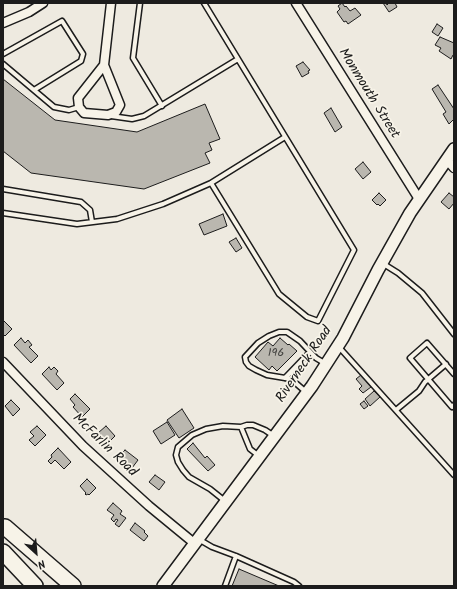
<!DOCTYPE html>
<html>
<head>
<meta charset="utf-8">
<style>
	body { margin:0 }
	#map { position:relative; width:457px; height:589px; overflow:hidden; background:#eeeae0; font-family:Kalam,sans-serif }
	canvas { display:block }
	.frame { position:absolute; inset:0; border:4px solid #1c1c1c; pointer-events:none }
	.north { position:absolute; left:16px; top:533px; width:40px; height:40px; -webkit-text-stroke:3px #f7f3e8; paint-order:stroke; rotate:154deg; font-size:11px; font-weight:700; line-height:16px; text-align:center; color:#1c1c1c }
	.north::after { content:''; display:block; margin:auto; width:14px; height:18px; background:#1c1c1c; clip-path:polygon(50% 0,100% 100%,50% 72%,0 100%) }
</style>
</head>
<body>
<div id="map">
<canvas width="457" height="589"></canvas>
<div class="frame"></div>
<div class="north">N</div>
</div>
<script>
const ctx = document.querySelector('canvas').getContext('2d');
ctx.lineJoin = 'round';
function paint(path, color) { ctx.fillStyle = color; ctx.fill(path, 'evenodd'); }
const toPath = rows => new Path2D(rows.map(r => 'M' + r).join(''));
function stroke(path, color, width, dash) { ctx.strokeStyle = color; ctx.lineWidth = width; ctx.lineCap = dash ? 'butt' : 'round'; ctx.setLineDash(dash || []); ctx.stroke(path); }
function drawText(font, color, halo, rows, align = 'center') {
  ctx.font = font + ' Kalam,sans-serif'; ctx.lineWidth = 3.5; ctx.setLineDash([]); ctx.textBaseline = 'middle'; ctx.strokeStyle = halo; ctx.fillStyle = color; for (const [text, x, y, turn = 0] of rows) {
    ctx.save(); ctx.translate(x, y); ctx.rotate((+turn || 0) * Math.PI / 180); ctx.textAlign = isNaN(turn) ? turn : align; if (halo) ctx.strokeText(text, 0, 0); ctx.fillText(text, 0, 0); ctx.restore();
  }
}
const building = toPath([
	[342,3,345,7,346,6,350,11,355,8,361,15,348,24,346,21,344,22,337,12,340,9,338,6,342,3],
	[383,3,386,3,387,5,389,3,395,3,397,7,389,12,383,3],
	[437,24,443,28,438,36,432,32,437,24],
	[440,37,454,43,454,56,453,55,451,59,439,51,441,48,435,45,440,37],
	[303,62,310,70,308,71,309,73,302,77,296,66,303,62],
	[3,79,55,120,137,132,205,104,220,139,209,143,212,150,205,153,210,163,144,189,31,173,3,151,3,79],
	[438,85,454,109,454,119,449,124,443,114,446,112,432,89,438,85],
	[331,108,342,127,335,132,324,113,331,108],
	[363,162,371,172,363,179,355,169,363,162],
	[379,193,386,200,380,206,378,204,377,205,372,200,379,193],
	[449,193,454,197,454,203,449,209,441,202,449,193],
	[223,214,227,226,204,235,199,224,223,214],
	[236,238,242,248,236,252,229,242,236,238],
	[3,320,12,329,5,336,3,334,3,320],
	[21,338,25,343,28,340,32,345,29,347,38,356,31,363,14,345,21,338],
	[280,338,288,345,289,344,297,351,277,371,272,366,269,370,255,357,268,342,273,346,280,338],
	[49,367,51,370,54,367,58,371,56,374,64,383,57,390,42,374,49,367],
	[361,375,371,387,363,393,359,389,362,386,356,379,361,375],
	[374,391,380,397,370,406,365,399,374,391],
	[75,394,90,409,82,417,73,407,75,405,70,399,75,394],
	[11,400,20,409,13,416,5,406,11,400],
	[364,401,368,406,364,409,360,404,364,401],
	[182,409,194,428,179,438,167,420,182,409],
	[167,422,175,435,161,444,153,431,167,422],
	[37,426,46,435,35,446,29,440,34,436,30,432,37,426],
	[106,426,115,436,108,443,98,433,106,426],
	[193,443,205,458,207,456,215,465,208,471,187,449,193,443],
	[58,448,71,462,64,469,55,460,51,464,48,461,52,457,51,455,58,448],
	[125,450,138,460,132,468,122,460,125,457,121,454,125,450],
	[155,475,165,482,159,490,149,482,155,475],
	[87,479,96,488,89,495,88,494,86,495,85,494,86,493,80,486,87,479],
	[113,503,122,511,120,514,126,518,119,527,115,524,118,520,116,519,114,522,111,519,114,515,107,510,113,503],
	[135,523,145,531,144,532,148,536,144,541,130,530,135,523],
	[239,569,279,586,232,586,239,569]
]);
const lane = toPath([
	[140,3,133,58,162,106],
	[3,54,62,21,83,54,81,61,34,90],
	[3,64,54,107,69,110,79,107],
	[111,116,132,119,144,116,238,59],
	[211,183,285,137],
	[3,189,81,202,90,210,92,222],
	[3,213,77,224,117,219,163,204,211,183,279,294,307,317,318,321,354,250,204,3],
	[382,263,398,273,422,293,454,334],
	[338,346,454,475],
	[454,374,427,343,410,358,452,407,454,405],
	[285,378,310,352],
	[306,392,291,379,267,375,256,370,249,366,246,362,245,357,258,343,269,336,279,332,287,332,300,341,316,358,326,364],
	[396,410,419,391,425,382,446,364],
	[241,427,250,449,259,456],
	[225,501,210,489,189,477,183,470,178,462,176,455,178,447,192,435,206,429,223,426,241,427,247,425,253,425,265,430,274,436],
	[200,540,212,547,236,556,294,582,299,586],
	[225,586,236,556]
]);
const street = toPath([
	[296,3,419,199],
	[3,23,29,12,43,3],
	[104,65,78,98,79,107,84,113,108,115,116,112,120,105,104,65,111,3],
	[447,160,454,168],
	[3,362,83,446,149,506,194,543]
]);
const secondary = toPath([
	[163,586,312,386,343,338,378,270,410,213,454,149]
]);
const highway = toPath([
	[5,527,73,586],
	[3,552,35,586]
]);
const numberNames = [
	["196",276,354]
];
const streetNames = [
	["Monmouth Street",368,94,58],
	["Riverneck Road",305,365,-56],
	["McFarlin Road",104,446,44]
];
paint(building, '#bab7af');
stroke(building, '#1c1c1c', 1);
stroke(lane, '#1c1c1c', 7);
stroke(street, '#1c1c1c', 11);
stroke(secondary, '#1c1c1c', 14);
stroke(highway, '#1c1c1c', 18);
stroke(lane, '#f7f3e8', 4);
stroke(street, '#f7f3e8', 8);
stroke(secondary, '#f7f3e8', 11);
stroke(highway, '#f7f3e8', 15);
drawText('12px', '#444341', null, numberNames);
drawText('14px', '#1c1c1c', '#f7f3e8', streetNames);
</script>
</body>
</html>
